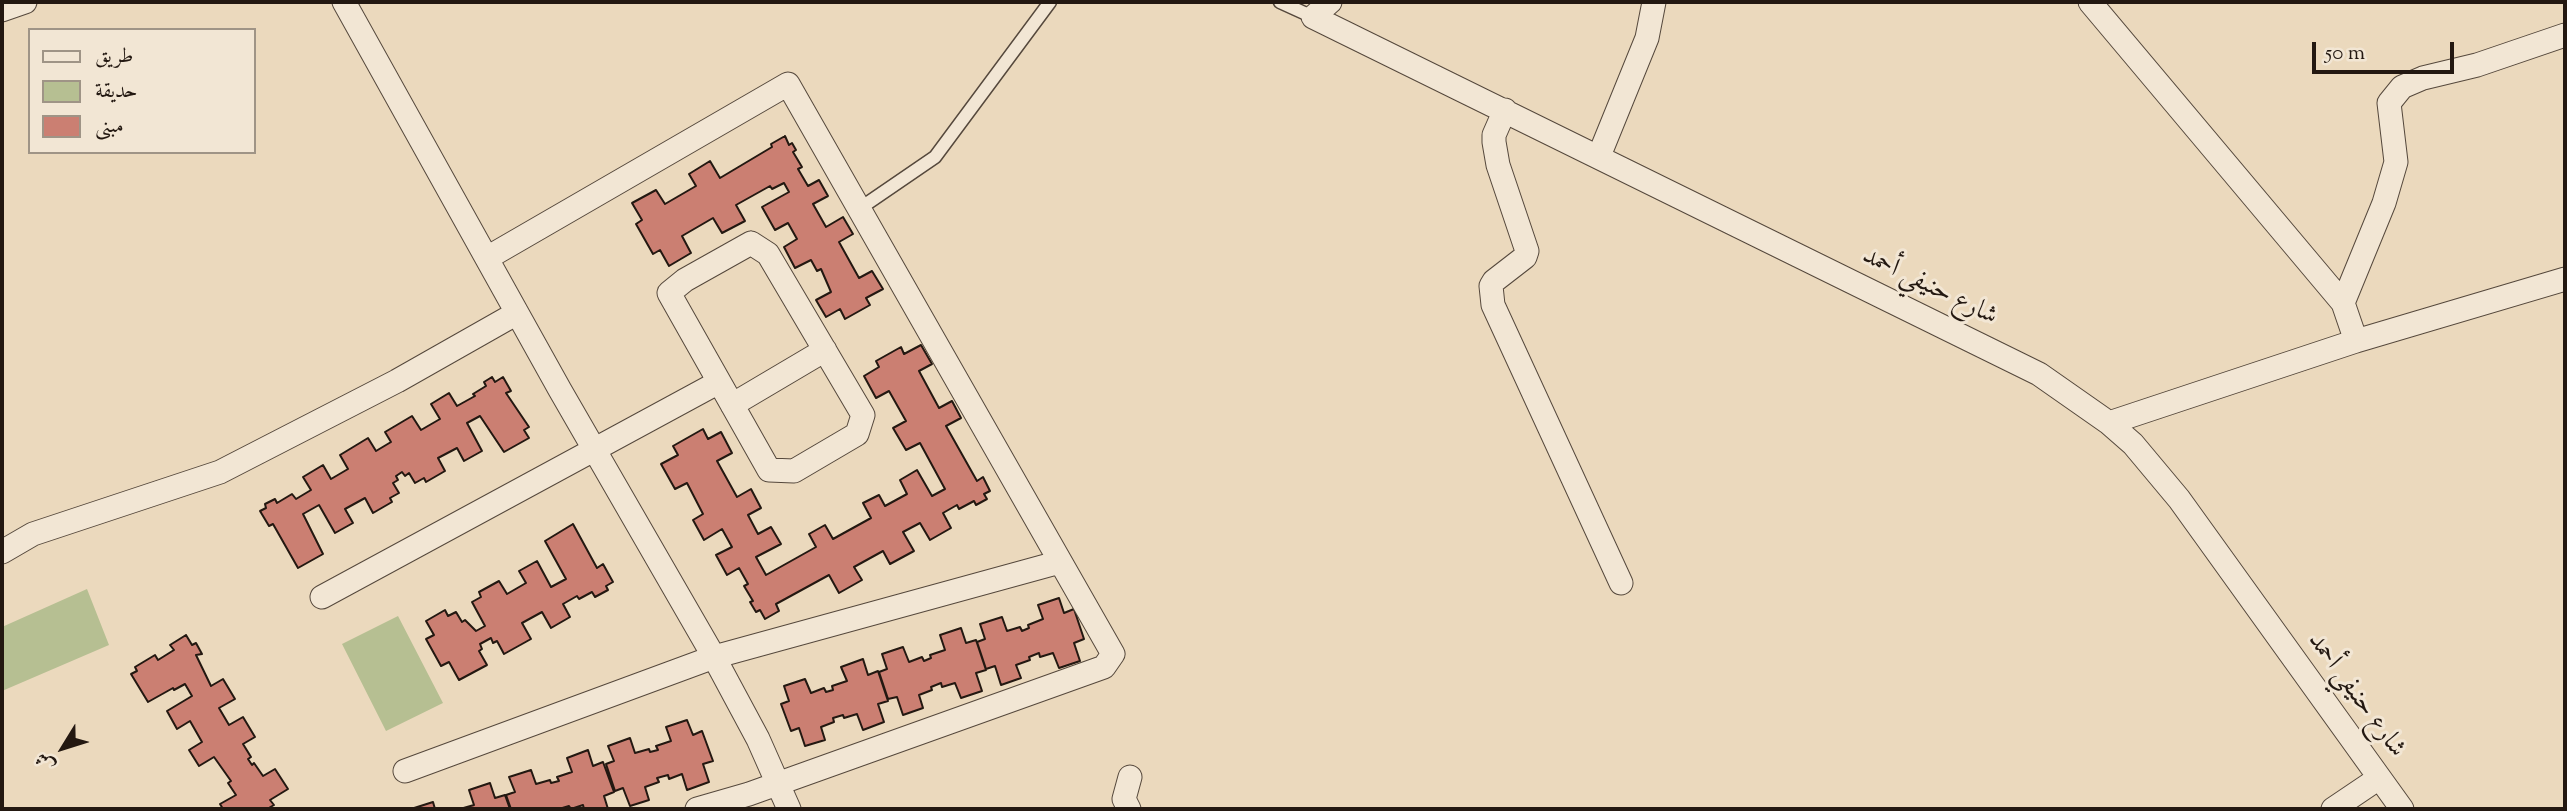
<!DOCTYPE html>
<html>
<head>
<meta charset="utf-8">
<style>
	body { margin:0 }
	#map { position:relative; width:2567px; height:811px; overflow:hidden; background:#ebd9bd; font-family:"Sorts Mill Goudy",Amiri,serif }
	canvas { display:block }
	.frame { position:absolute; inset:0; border:4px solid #231811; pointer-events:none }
	.legend { position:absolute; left:28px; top:28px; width:228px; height:126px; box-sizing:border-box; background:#f2e6d4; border:2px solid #9f9486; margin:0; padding:9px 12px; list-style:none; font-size:21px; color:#231811 }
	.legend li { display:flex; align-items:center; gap:14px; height:35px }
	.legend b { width:35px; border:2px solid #9f9486 }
	.north { position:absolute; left:28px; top:713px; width:70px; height:70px; -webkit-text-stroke:5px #f2e6d4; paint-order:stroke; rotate:232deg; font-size:19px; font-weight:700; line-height:28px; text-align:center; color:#231811 }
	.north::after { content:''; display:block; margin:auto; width:24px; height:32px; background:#231811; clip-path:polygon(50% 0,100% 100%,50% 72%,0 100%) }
	.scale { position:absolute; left:2312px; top:42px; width:142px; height:32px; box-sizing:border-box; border:4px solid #231811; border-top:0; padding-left:9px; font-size:21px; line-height:24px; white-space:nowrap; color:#231811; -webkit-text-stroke:5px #f2e6d4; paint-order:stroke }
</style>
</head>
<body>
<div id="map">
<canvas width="2567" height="811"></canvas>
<div class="frame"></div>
<ul class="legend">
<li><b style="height:9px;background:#f2e6d4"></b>طريق</li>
<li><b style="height:19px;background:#b6bf92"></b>حديقة</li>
<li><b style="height:19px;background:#cb7f72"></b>مبنى</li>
</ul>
<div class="north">ش</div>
<div class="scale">50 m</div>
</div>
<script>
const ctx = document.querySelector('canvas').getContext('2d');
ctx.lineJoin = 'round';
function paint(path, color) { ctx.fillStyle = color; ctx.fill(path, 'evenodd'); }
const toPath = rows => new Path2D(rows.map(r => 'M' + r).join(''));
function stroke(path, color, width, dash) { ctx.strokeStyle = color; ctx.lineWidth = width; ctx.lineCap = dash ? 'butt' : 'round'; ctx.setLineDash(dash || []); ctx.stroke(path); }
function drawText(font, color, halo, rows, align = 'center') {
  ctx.font = font + ' "Sorts Mill Goudy",Amiri,serif'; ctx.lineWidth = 6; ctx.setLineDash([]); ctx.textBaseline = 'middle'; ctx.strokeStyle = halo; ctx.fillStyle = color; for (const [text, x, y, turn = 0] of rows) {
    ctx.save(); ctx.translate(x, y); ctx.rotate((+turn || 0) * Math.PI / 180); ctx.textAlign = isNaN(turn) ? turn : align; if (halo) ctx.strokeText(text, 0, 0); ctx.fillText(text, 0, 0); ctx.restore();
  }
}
const green = toPath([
	[87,589,109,645,2,691,2,627],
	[398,616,443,703,386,731,342,644]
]);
const building = toPath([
	[785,136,789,145,792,143,796,150,793,152,802,167,798,169,808,186,819,180,828,196,813,204,826,227,843,217,853,234,839,242,859,278,872,271,883,289,866,298,870,305,845,319,840,309,826,317,816,300,831,292,821,269,817,271,811,260,795,268,784,247,797,239,788,223,775,230,762,207,789,192,784,183,772,189,770,186,736,205,745,221,722,233,713,218,682,236,691,253,669,266,660,250,653,254,636,224,642,220,632,203,656,190,665,204,696,186,689,174,710,161,720,178,772,147,771,144,785,136],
	[921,345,932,364,919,371,939,408,952,401,961,418,946,426,977,481,983,477,990,491,984,494,987,499,976,505,974,501,959,509,957,505,943,513,951,528,930,540,920,523,903,532,914,551,890,564,883,551,854,567,862,580,839,593,829,575,776,604,779,611,765,619,760,610,756,612,750,602,753,601,744,586,748,584,739,568,727,575,716,555,732,547,722,529,704,540,693,520,703,514,687,483,675,489,661,464,678,455,673,446,703,429,708,439,721,432,732,453,717,461,737,497,751,489,761,508,748,515,758,534,771,527,781,544,756,557,766,575,816,547,809,534,825,525,833,539,871,518,863,503,879,495,885,506,907,494,900,480,917,470,932,496,945,489,920,443,906,450,893,428,906,421,889,391,876,398,864,376,879,367,876,361,901,347,904,354,921,345],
	[492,377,495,382,503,377,511,391,506,393,529,427,524,430,529,438,504,452,480,416,467,423,482,451,464,461,457,448,438,458,445,471,426,482,424,478,415,483,409,473,405,476,402,472,396,476,398,480,393,483,399,493,390,498,392,502,373,513,365,498,345,509,353,523,335,533,319,505,303,514,323,554,298,568,273,524,269,526,260,511,266,508,265,504,275,499,277,503,292,494,296,499,311,490,303,477,323,465,331,479,348,469,340,455,368,438,376,451,391,442,385,432,412,416,421,430,440,419,431,404,449,393,457,406,475,396,473,394,486,386,484,382,492,377],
	[573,524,597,568,603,564,613,582,606,586,608,590,595,597,592,592,579,599,577,596,563,604,570,617,551,628,542,612,522,623,531,639,504,654,497,641,493,643,491,638,480,644,482,649,479,651,487,665,459,680,449,662,441,666,426,639,434,635,426,621,445,610,448,616,456,612,462,622,465,620,476,631,485,626,472,602,481,597,479,592,499,581,507,594,526,583,519,571,537,561,551,587,566,579,545,541,573,524],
	[1059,598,1064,613,1074,609,1084,639,1074,643,1080,661,1059,668,1053,653,1040,657,1039,653,1029,657,1030,660,1016,665,1021,678,1001,685,995,666,986,669,977,642,985,639,980,624,1002,617,1007,631,1020,627,1022,631,1029,628,1028,625,1043,619,1038,605,1059,598],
	[961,628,966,643,976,640,986,670,976,673,982,691,961,698,955,683,942,687,941,683,931,687,932,690,919,695,923,708,903,715,897,697,888,699,879,672,887,669,882,654,903,647,909,662,922,657,924,661,931,658,930,655,945,650,940,635,961,628],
	[186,635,192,645,196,643,202,654,196,655,211,686,223,679,235,699,219,708,229,725,243,717,255,737,243,744,251,757,248,759,252,765,254,763,263,776,275,769,288,789,270,800,274,805,267,809,223,809,220,804,236,795,228,783,231,781,214,757,199,766,189,750,202,742,190,721,177,729,167,711,192,696,185,684,174,690,173,688,148,702,131,674,137,671,135,667,155,655,158,660,174,650,170,645,186,635],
	[863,659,868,675,878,671,888,701,878,704,884,722,863,730,857,714,844,718,843,715,833,718,834,722,821,727,825,740,805,746,799,728,791,731,781,704,789,701,784,686,805,679,811,693,824,688,826,692,833,690,832,686,847,681,841,667,863,659],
	[687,720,693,735,702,731,713,761,703,764,709,782,687,790,682,774,669,779,668,775,657,778,659,782,645,787,649,800,630,806,623,788,615,791,606,764,614,761,608,746,630,738,635,753,649,749,650,752,658,750,656,746,671,741,666,727,687,720],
	[588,750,593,766,603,762,614,792,604,796,608,809,584,809,583,805,571,809,569,806,559,809,511,809,506,795,515,792,509,777,531,770,536,784,550,780,551,783,559,781,557,777,572,772,567,758,588,750],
	[490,783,495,798,505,795,510,809,460,809,474,805,469,790,490,783],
	[433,802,435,809,411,809,433,802]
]);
const lane = toPath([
	[1280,2,1313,17],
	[859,209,935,157,1050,2]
]);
const street = toPath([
	[344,2,560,390,714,657,758,739,789,809],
	[1330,2,1313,17,2039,374,2109,423,2133,444,2179,499,2402,809],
	[2090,2,2343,303,2356,341,2565,279],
	[2,10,25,2],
	[1505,110,1494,135,1494,142,1498,165,1527,251,1525,257,1494,281,1491,286,1493,305,1621,583],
	[1599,156,1647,38,1654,2],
	[751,243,768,254,863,415,857,434,794,471,769,470,669,293,685,280,751,243],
	[487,258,788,84,1113,654,1104,667,749,794,697,809],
	[2343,303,2384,203,2396,162,2389,103,2402,87,2423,78,2477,65,2565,35],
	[732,405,825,350],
	[2109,423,2356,341],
	[2,552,33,534,220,472,397,381,517,313],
	[322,597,719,382],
	[405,771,714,657,1060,562],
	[1129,809,1124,799,1130,777],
	[2333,809,2379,778]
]);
const streetNames = [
	["شارع حنيفي أحمد",1929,288,26],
	["شارع حنيفي أحمد",2355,696,54]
];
paint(green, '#b6bf92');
paint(building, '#cb7f72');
stroke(building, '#231811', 2);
stroke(lane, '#55483c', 15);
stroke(street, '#55483c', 25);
stroke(lane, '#f2e6d4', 12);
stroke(street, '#f2e6d4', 23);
drawText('26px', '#231811', '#f2e6d4', streetNames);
</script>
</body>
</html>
